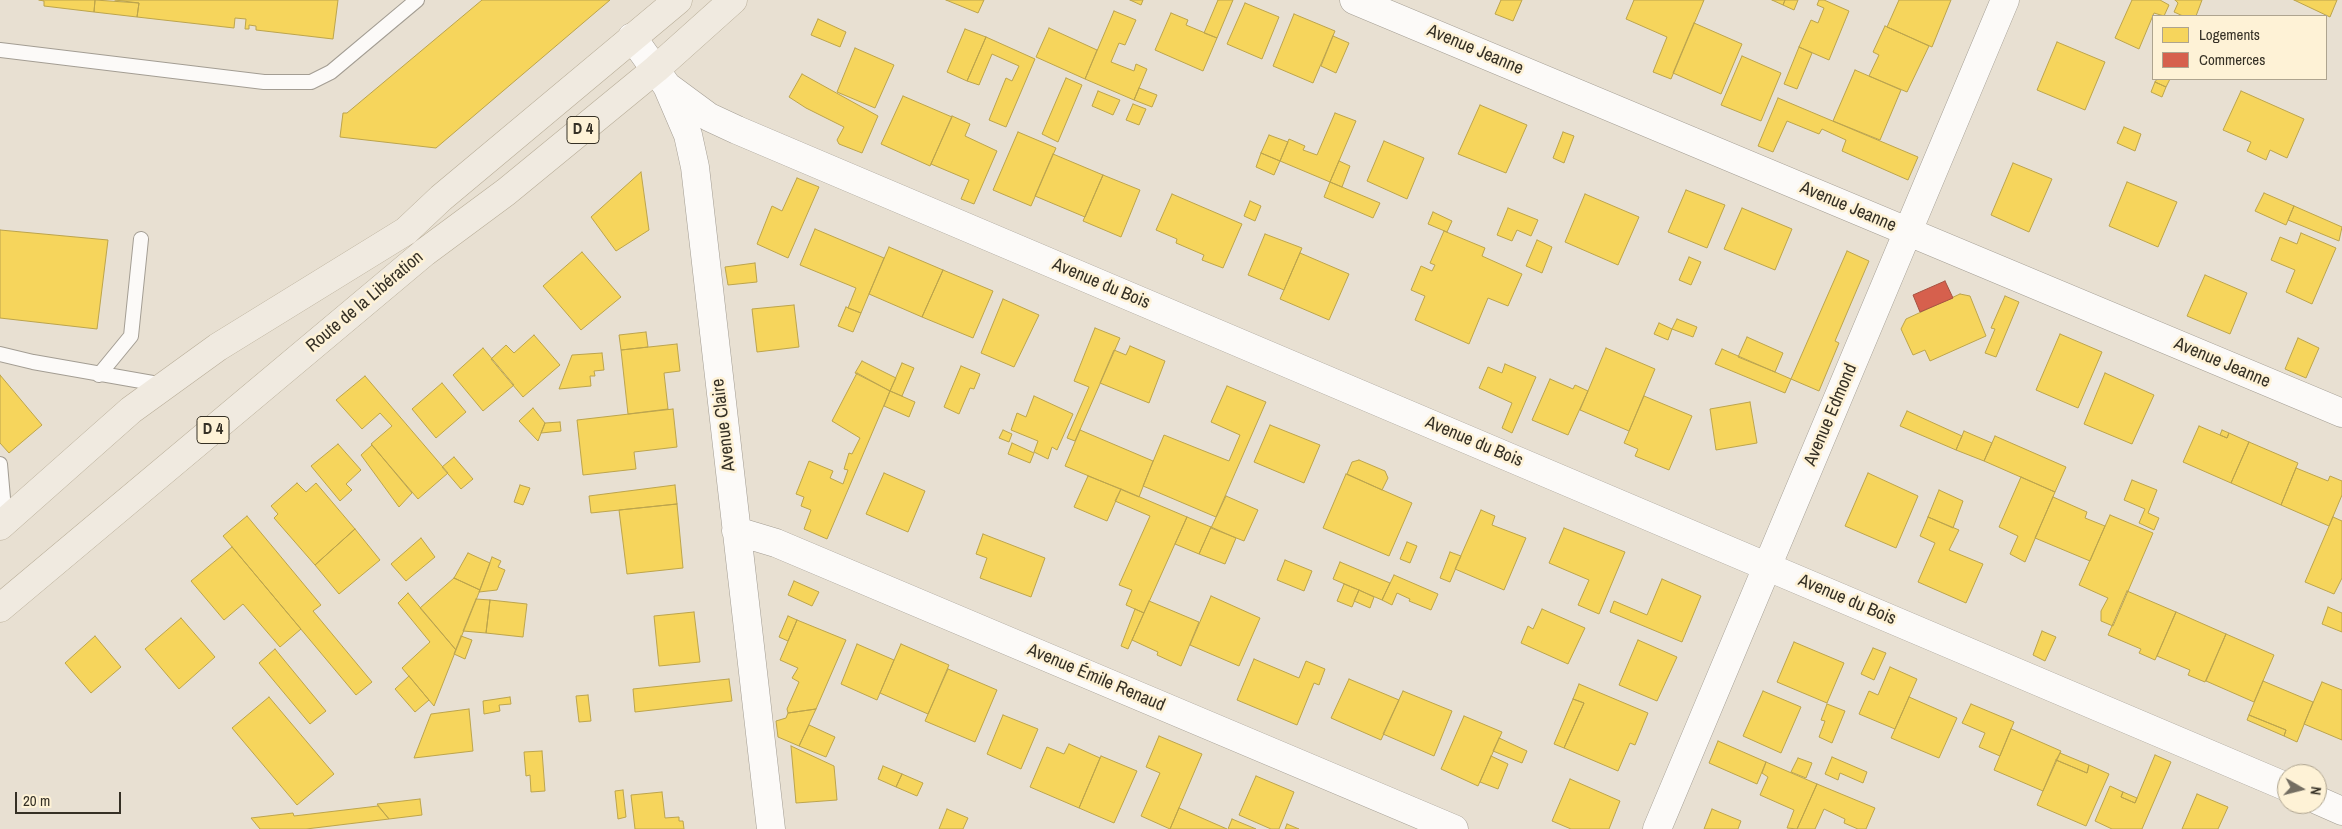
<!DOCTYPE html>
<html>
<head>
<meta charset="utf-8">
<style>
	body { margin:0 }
	#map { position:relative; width:2342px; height:829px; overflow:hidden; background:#e8e0d2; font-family:"Archivo Narrow",sans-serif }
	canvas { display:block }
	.legend { position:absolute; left:2152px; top:15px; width:175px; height:65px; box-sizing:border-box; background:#fef2d6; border:1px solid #aea48f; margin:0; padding:6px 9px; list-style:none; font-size:15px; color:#353025 }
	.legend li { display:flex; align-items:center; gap:10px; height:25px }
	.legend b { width:25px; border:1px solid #aea48f }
	.north { position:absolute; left:2277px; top:764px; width:50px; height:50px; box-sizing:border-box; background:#fef2d6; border:1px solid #aea48f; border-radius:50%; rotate:98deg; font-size:14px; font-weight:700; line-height:20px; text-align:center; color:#353025 }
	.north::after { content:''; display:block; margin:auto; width:18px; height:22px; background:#746e62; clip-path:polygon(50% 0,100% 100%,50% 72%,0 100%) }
	.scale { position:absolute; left:15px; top:792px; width:106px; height:22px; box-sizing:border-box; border:2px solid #353025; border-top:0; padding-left:6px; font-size:15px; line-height:18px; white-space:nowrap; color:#353025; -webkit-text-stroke:4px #fef2d6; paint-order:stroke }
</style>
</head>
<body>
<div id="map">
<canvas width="2342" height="829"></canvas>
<ul class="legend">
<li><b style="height:14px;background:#f6d55c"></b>Logements</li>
<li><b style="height:14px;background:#d6604d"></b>Commerces</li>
</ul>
<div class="north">N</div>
<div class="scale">20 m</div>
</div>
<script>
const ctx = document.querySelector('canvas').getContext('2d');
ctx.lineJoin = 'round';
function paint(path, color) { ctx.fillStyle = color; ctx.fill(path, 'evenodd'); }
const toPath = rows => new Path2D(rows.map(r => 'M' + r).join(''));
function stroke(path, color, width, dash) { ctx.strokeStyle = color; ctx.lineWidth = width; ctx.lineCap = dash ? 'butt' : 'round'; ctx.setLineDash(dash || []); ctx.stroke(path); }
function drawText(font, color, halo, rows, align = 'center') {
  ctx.font = font + ' "Archivo Narrow",sans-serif'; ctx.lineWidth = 5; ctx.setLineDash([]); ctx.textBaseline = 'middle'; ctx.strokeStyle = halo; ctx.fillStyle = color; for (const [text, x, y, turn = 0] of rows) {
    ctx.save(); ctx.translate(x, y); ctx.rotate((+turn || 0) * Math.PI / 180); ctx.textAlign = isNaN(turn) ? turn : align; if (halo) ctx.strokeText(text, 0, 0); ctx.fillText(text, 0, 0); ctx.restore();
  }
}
const homes = toPath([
	[39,0,95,0,94,12,44,6,44,1,39,0],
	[95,0,139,3,137,17,94,12,95,0],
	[115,0,338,0,333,39,256,30,256,26,249,25,249,29,245,29,246,19,235,18,234,28,137,17,139,3,115,0],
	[482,0,610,0,436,148,340,137,343,113,347,113,482,0],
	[946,0,984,0,978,13,946,0],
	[1130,0,1143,0,1141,5,1130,0],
	[1218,0,1233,0,1217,38,1204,33,1218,0],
	[1501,0,1522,0,1513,21,1495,14,1501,0],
	[1634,0,1704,0,1671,79,1653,72,1667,37,1626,19,1634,0],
	[1772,0,1785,0,1783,5,1772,0],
	[1785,0,1798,0,1794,10,1783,5,1785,0],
	[1819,0,1824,0,1849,11,1829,60,1799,47,1811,20,1818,23,1824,8,1817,5,1819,0],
	[1899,0,1951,0,1932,47,1887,27,1899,0],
	[2132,0,2160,0,2169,5,2164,16,2154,13,2139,49,2115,38,2132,0],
	[2175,0,2202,0,2196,16,2183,16,2174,12,2178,3,2175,0],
	[2294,0,2337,0,2330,17,2294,0],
	[1245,3,1279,17,1262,59,1227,44,1245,3],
	[1114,11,1136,20,1125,45,1119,43,1111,62,1134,71,1136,64,1147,69,1134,100,1085,79,1114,11],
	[1171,13,1188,20,1186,25,1217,38,1203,71,1155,50,1171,13],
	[1294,14,1335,31,1313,83,1273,66,1294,14],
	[818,19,846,32,840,47,811,35,818,19],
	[1694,23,1742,44,1721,94,1673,73,1694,23],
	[1885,26,1929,46,1907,92,1869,76,1879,55,1873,52,1885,26],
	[1049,28,1097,50,1085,79,1036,57,1049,28],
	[965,29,986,37,967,81,947,72,965,29],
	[1333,36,1349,43,1336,73,1321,66,1333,36],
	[986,37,1035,59,1006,127,989,120,1006,78,1012,81,1019,66,992,54,979,85,967,81,986,37],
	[2057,42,2105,62,2085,110,2037,90,2057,42],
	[1799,47,1812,53,1797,89,1784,84,1799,47],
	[855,48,894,65,875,108,837,92,855,48],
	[1742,56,1781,73,1761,121,1721,105,1742,56],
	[1855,70,1901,90,1880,140,1833,121,1855,70],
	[802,74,878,116,862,153,839,144,837,140,844,127,806,108,789,97,802,74],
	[1066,78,1082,85,1058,142,1042,134,1066,78],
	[2157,79,2170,79,2166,87,2155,82,2157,79],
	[2155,82,2166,87,2162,97,2151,92,2155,82],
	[1139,88,1157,95,1152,107,1134,100,1139,88],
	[1098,91,1120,100,1113,115,1092,106,1098,91],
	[2241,91,2304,119,2287,158,2270,150,2266,160,2247,151,2251,142,2223,130,2241,91],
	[903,96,952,117,930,166,881,144,903,96],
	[1778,98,1918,157,1908,180,1842,151,1846,140,1822,129,1819,134,1787,121,1773,152,1758,146,1778,98],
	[1133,104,1146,109,1139,125,1126,120,1133,104],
	[1480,105,1527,125,1506,173,1458,154,1480,105],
	[1335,113,1356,121,1330,182,1280,161,1289,139,1305,146,1303,150,1317,155,1335,113],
	[952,116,970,124,965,136,997,151,974,204,961,199,969,180,931,164,952,116],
	[2124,127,2141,134,2135,151,2117,143,2124,127],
	[1018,132,1056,148,1031,206,993,190,1018,132],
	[1563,132,1574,136,1564,163,1553,158,1563,132],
	[1269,135,1288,142,1280,161,1261,153,1269,135],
	[1384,141,1424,158,1407,199,1367,181,1384,141],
	[1261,153,1280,161,1274,175,1256,167,1261,153],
	[1053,154,1103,175,1085,217,1035,196,1053,154],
	[1339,161,1350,166,1342,187,1330,182,1339,161],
	[2013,163,2052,179,2029,232,1991,215,2013,163],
	[641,172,649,230,616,251,591,217,641,172],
	[1103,175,1140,190,1121,237,1083,221,1103,175],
	[797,178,819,187,788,258,757,244,772,206,782,211,797,178],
	[1330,182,1380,203,1373,218,1324,197,1330,182],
	[2127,182,2177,202,2158,247,2109,226,2127,182],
	[1686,190,1725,205,1707,248,1668,232,1686,190],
	[2264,193,2294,206,2286,225,2255,211,2264,193],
	[1172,194,1242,224,1223,268,1202,260,1204,255,1176,243,1177,239,1156,230,1172,194],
	[1585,194,1639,217,1618,265,1565,242,1585,194],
	[1250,201,1261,206,1255,221,1244,216,1250,201],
	[2294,206,2342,227,2339,241,2288,220,2294,206],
	[1508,208,1538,220,1531,236,1517,230,1512,241,1497,235,1508,208],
	[1742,208,1792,229,1775,270,1724,249,1742,208],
	[1433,212,1452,221,1447,232,1428,224,1433,212],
	[815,229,884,258,861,313,848,308,856,288,800,265,815,229],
	[0,230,108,240,97,329,0,318,0,230],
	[1444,231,1485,248,1482,256,1522,274,1508,306,1488,298,1469,344,1415,320,1425,296,1411,290,1421,266,1432,271,1435,265,1430,263,1444,231],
	[2301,233,2336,248,2312,304,2286,292,2295,270,2271,260,2280,237,2297,244,2301,233],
	[1265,234,1302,248,1284,290,1248,275,1265,234],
	[1537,240,1552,247,1542,273,1526,266,1537,240],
	[889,247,943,270,922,317,869,294,889,247],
	[1847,251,1869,261,1835,341,1839,343,1819,391,1791,379,1847,251],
	[582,252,621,297,581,330,543,286,582,252],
	[1300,253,1349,274,1329,320,1280,299,1300,253],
	[1689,257,1701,262,1691,285,1679,280,1689,257],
	[755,263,757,282,728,285,725,267,755,263],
	[943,270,993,291,973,338,922,317,943,270],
	[2205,275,2247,293,2230,334,2187,316,2205,275],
	[1960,294,1970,296,1986,336,1930,361,1925,350,1913,355,1901,329,1906,319,1960,294],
	[2005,296,2019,302,1996,357,1985,353,1995,329,1991,328,2005,296],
	[1003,299,1039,315,1014,367,981,353,1003,299],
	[794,305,799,347,757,352,752,309,794,305],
	[846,307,861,313,853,332,838,326,846,307],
	[1677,319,1697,327,1693,337,1672,329,1677,319],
	[1659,323,1672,329,1668,340,1654,334,1659,323],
	[1095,328,1120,338,1075,441,1067,438,1089,387,1074,381,1095,328],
	[646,332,648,347,621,350,619,335,646,332],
	[2060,334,2102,352,2078,408,2036,390,2060,334],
	[534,335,560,365,523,397,491,359,506,345,514,353,534,335],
	[1747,337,1783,353,1775,372,1738,357,1747,337],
	[2298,338,2319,348,2306,378,2285,369,2298,338],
	[677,344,680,371,664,373,668,409,628,414,621,350,677,344],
	[1130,346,1165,361,1149,403,1100,383,1114,350,1126,355,1130,346],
	[483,348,514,385,483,411,453,375,483,348],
	[1606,348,1655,369,1629,431,1580,410,1606,348],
	[1722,349,1791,379,1785,393,1715,364,1722,349],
	[602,353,604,370,594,371,595,376,590,376,591,386,559,389,572,355,602,353],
	[862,361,896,378,890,391,855,373,862,361],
	[902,363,914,368,902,396,890,391,902,363],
	[1505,364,1536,377,1512,433,1502,428,1512,403,1479,388,1488,367,1502,373,1505,364],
	[961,366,980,374,974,389,970,388,959,414,944,407,961,366],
	[857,373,890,391,827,539,804,529,811,510,801,506,804,497,796,494,809,461,833,471,830,478,843,484,848,470,844,469,849,453,852,454,860,438,832,421,857,373],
	[2105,373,2154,395,2132,444,2084,424,2105,373],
	[0,375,42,425,9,453,0,443,0,375],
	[365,376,448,473,418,499,371,444,392,426,380,413,362,429,336,400,365,376],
	[1550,379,1573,389,1575,385,1588,391,1568,435,1532,420,1550,379],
	[442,383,466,412,436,438,412,409,442,383],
	[1227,386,1266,402,1216,517,1143,486,1164,435,1229,461,1240,435,1211,422,1227,386],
	[890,391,915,402,909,417,884,406,890,391],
	[1034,396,1073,414,1057,450,1052,447,1048,459,1034,452,1038,441,1011,430,1017,413,1026,417,1034,396],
	[1644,396,1692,416,1669,470,1635,456,1638,449,1624,443,1644,396],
	[1750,402,1757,443,1716,450,1710,409,1750,402],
	[533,408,545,423,538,441,519,421,533,408],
	[673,409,677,447,634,452,636,469,583,475,577,420,673,409],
	[1907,411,1962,436,1956,450,1900,426,1907,411],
	[560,422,561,431,541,433,545,423,560,422],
	[1270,425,1320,445,1304,483,1254,462,1270,425],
	[2199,426,2227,438,2229,433,2249,442,2231,483,2183,462,2199,426],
	[1003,430,1012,434,1009,442,999,438,1003,430],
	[1080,430,1153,461,1139,497,1065,466,1080,430],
	[2222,430,2229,433,2227,438,2220,435,2222,430],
	[1964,431,1992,443,1984,461,1956,450,1964,431],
	[1995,436,2066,467,2055,492,1984,461,1995,436],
	[2249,442,2298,463,2281,505,2231,483,2249,442],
	[1012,443,1034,453,1030,463,1008,454,1012,443],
	[338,444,361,470,346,484,352,490,340,501,311,466,338,444],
	[372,445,412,493,399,507,361,455,372,445],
	[454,457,473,479,461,489,442,467,454,457],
	[1359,460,1385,471,1388,478,1382,490,1347,474,1352,462,1359,460],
	[2296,468,2328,481,2330,476,2342,481,2342,495,2329,526,2281,505,2296,468],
	[884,473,925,491,908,532,866,514,884,473],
	[1868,473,1918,496,1896,548,1845,526,1868,473],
	[1346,474,1412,503,1389,556,1323,528,1346,474],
	[1088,476,1121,489,1107,521,1074,507,1088,476],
	[2021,477,2055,492,2025,562,2010,554,2018,536,1999,527,2021,477],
	[2132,480,2157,490,2148,513,2159,518,2154,530,2139,523,2145,509,2124,500,2132,480],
	[297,483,306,492,316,483,355,529,315,565,274,518,278,514,271,506,297,483],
	[520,485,530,488,523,505,514,502,520,485],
	[675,485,677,504,591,513,589,496,675,485],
	[1121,489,1187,517,1144,613,1126,605,1132,590,1119,585,1150,516,1115,501,1121,489],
	[1939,490,1963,501,1953,528,1928,517,1939,490],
	[1226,496,1258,510,1244,541,1211,528,1226,496],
	[2053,497,2087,512,2085,518,2105,526,2090,561,2035,538,2053,497],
	[677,504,683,568,627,574,619,510,677,504],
	[1481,510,1495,516,1492,525,1526,538,1504,590,1455,569,1481,510],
	[2110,515,2153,533,2113,626,2101,621,2101,611,2108,598,2079,585,2110,515],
	[247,516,321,605,313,611,372,682,356,695,223,536,247,516],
	[1187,517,1211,527,1199,554,1175,544,1187,517],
	[1928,517,1959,530,1949,550,1983,564,1966,603,1918,582,1935,543,1920,536,1928,517],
	[2333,517,2342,521,2342,578,2334,594,2305,582,2333,517],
	[1211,527,1236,538,1225,564,1199,554,1211,527],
	[1564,528,1625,552,1599,614,1578,605,1589,580,1549,563,1564,528],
	[355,529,380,560,339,594,315,565,355,529],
	[983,534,1045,558,1031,597,980,578,987,558,976,554,983,534],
	[421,538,435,557,406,581,391,564,421,538],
	[1407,542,1417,546,1410,563,1400,559,1407,542],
	[232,547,301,629,280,647,243,604,224,620,191,581,232,547],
	[1450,552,1461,556,1450,582,1440,578,1450,552],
	[468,553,490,563,480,590,454,578,468,553],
	[492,557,501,561,498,567,505,570,497,590,479,592,492,557],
	[1285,560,1312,571,1304,591,1277,580,1285,560],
	[1340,562,1390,583,1382,600,1333,579,1340,562],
	[1394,575,1438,594,1431,610,1409,601,1410,599,1397,593,1392,605,1382,600,1394,575],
	[454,578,480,590,456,650,420,608,454,578],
	[1662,579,1701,596,1682,642,1610,612,1614,601,1647,615,1662,579],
	[794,581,819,592,812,606,788,595,794,581],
	[1344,584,1359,590,1352,607,1337,601,1344,584],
	[1359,590,1374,597,1370,608,1354,601,1359,590],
	[2127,591,2176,612,2155,660,2139,653,2141,649,2108,635,2127,591],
	[408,593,456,650,434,706,402,668,430,642,398,603,408,593],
	[1211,596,1260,618,1239,666,1190,645,1211,596],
	[476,599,490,600,486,633,463,631,476,599],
	[490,600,527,604,523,637,486,633,490,600],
	[1149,601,1199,622,1181,666,1157,655,1158,652,1132,640,1149,601],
	[2328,607,2342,613,2342,632,2322,624,2328,607],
	[1135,609,1144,613,1128,649,1121,646,1135,609],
	[1542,609,1585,628,1568,664,1521,643,1528,626,1533,629,1542,609],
	[694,612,700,662,659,666,654,616,694,612],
	[2176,612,2226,634,2205,682,2188,675,2190,670,2157,656,2176,612],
	[788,616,797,620,788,641,779,637,788,616],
	[181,618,215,657,179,689,145,649,181,618],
	[797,620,846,640,816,709,788,713,787,709,799,682,792,678,798,668,780,660,797,620],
	[2042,631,2056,637,2045,661,2033,655,2042,631],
	[2226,634,2274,655,2254,702,2206,681,2226,634],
	[95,636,121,667,91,693,65,663,95,636],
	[461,636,472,640,465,659,454,654,461,636],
	[1638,640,1677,657,1657,701,1619,685,1638,640],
	[1794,642,1844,663,1827,703,1777,682,1794,642],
	[857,644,894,660,877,700,841,684,857,644],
	[901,644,949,665,928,714,880,693,901,644],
	[1873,648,1886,653,1874,680,1861,674,1873,648],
	[275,649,326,711,310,724,259,663,275,649],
	[1254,659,1299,678,1306,661,1325,669,1319,685,1314,683,1297,725,1237,700,1254,659],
	[1890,667,1917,679,1895,729,1859,714,1869,691,1878,695,1890,667],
	[948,669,997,690,975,742,925,721,948,669],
	[409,676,429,700,415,712,395,689,409,676],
	[729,679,732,701,635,712,633,689,729,679],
	[1349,679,1399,700,1381,740,1331,718,1349,679],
	[2263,681,2313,702,2297,742,2284,736,2286,730,2249,715,2263,681],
	[2322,682,2342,690,2342,740,2304,724,2322,682],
	[1579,684,1648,713,1635,745,1630,743,1618,771,1564,748,1584,703,1573,699,1579,684],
	[1403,691,1452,711,1434,756,1383,734,1403,691],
	[1763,691,1801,707,1781,753,1743,736,1763,691],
	[588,695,591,721,579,722,576,696,588,695],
	[269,697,334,774,297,805,232,728,269,697],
	[510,697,511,704,499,705,500,711,484,714,483,701,510,697],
	[1909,697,1957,718,1939,758,1891,738,1909,697],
	[1573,699,1584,703,1564,748,1554,744,1573,699],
	[1827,704,1845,711,1832,743,1819,737,1825,721,1821,720,1827,704],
	[1971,704,2014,722,2000,756,1979,747,1985,733,1962,723,1971,704],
	[469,709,473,751,414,758,431,714,469,709],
	[816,709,799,746,778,737,776,721,786,718,788,713,816,709],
	[1003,715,1038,729,1021,769,987,754,1003,715],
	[2249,715,2286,730,2284,736,2247,720,2249,715],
	[1464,716,1502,732,1478,786,1441,769,1464,716],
	[809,725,835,737,826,757,799,746,809,725],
	[2011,729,2061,751,2043,791,1994,770,2011,729],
	[1159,736,1202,754,1170,829,1141,816,1160,773,1146,767,1159,736],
	[1499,738,1527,751,1522,763,1493,751,1499,738],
	[1718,741,1766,762,1757,784,1709,763,1718,741],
	[1069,744,1100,758,1079,808,1030,787,1047,747,1064,754,1069,744],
	[791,746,834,766,837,800,796,803,791,746],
	[542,751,545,791,531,792,530,775,526,776,524,752,542,751],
	[2060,753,2089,765,2087,773,2056,760,2060,753],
	[2155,755,2171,762,2142,829,2112,829,2095,821,2110,786,2123,792,2121,797,2135,803,2155,755],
	[1101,756,1137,771,1114,823,1079,808,1101,756],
	[1491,756,1508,764,1498,789,1480,782,1491,756],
	[1832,757,1867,772,1863,783,1840,773,1838,780,1825,774,1832,757],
	[1798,758,1812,763,1806,778,1791,772,1798,758],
	[2056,760,2087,773,2089,765,2109,774,2086,826,2037,805,2056,760],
	[1766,762,1817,784,1797,829,1787,828,1794,810,1760,795,1768,777,1762,773,1766,762],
	[883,766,902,774,896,787,878,779,883,766],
	[902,774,923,783,917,796,896,787,902,774],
	[1256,776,1294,792,1279,829,1271,829,1239,815,1256,776],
	[1570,779,1620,801,1609,829,1571,829,1552,821,1570,779],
	[1817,784,1875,808,1866,829,1858,829,1844,823,1845,819,1824,809,1815,829,1797,829,1817,784],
	[623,790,626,817,618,819,615,791,623,790],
	[662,792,665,818,679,817,679,821,683,821,684,829,635,829,631,795,662,792],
	[2123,792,2137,798,2135,803,2121,797,2123,792],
	[2197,794,2228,807,2218,829,2182,829,2197,794],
	[420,799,422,815,389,819,377,804,420,799],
	[378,806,389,819,306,829,260,829,251,818,293,813,294,816,378,806],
	[1179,808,1227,829,1170,829,1179,808],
	[947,809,968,818,963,829,939,829,947,809],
	[1712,809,1741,821,1738,829,1704,829,1712,809],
	[1232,819,1256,829,1228,829,1232,819],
	[1287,824,1299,829,1285,829,1287,824]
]);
const shops = toPath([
	[1945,281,1953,298,1920,312,1913,295,1945,281]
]);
const service = toPath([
	[0,50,264,82,311,82,331,72,417,0],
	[0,354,33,362,164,385],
	[99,375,131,336,141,239],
	[0,464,5,521]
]);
const minor = toPath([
	[1354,0,2342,413],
	[632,37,667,86,688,135,695,167,771,829],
	[667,86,709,117,737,130,2287,787],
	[736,531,776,543,1454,829],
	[2317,800,2342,811],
	[1657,829,2005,0]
]);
const primary = toPath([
	[0,526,131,410,218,347,406,231,441,198,678,0],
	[0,608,425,252,506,192,656,69,733,0]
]);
const shields = [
	[583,130,32],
	[213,430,32]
];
const shieldNames = [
	["D 4",583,130],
	["D 4",213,430]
];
const streetNames = [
	["Avenue Jeanne",1475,50,23],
	["Avenue Jeanne",1848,207,23],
	["Avenue du Bois",1101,284,23],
	["Route de la Libération",365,302,-40],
	["Avenue Jeanne",2222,363,23],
	["Avenue Edmond",1831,415,-67],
	["Avenue Claire",724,425,-97],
	["Avenue du Bois",1474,442,23],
	["Avenue du Bois",1847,600,23],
	["Avenue Émile Renaud",1096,678,23]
];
paint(homes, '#f6d55c');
stroke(homes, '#bca44c', 1);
paint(shops, '#d6604d');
stroke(shops, '#a65241', 1);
stroke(service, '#a39d93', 16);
stroke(minor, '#a39d93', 29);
stroke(primary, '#b8ad98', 29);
stroke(service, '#fcfaf8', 14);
stroke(minor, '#fcfaf8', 28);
stroke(primary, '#f0eae0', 28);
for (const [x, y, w] of shields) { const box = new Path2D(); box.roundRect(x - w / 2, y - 13.5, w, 27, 4); ctx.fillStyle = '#fef2d6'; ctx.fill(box); stroke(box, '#353025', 1); }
drawText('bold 16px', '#353025', null, shieldNames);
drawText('18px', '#353025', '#fef2d6', streetNames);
</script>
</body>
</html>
